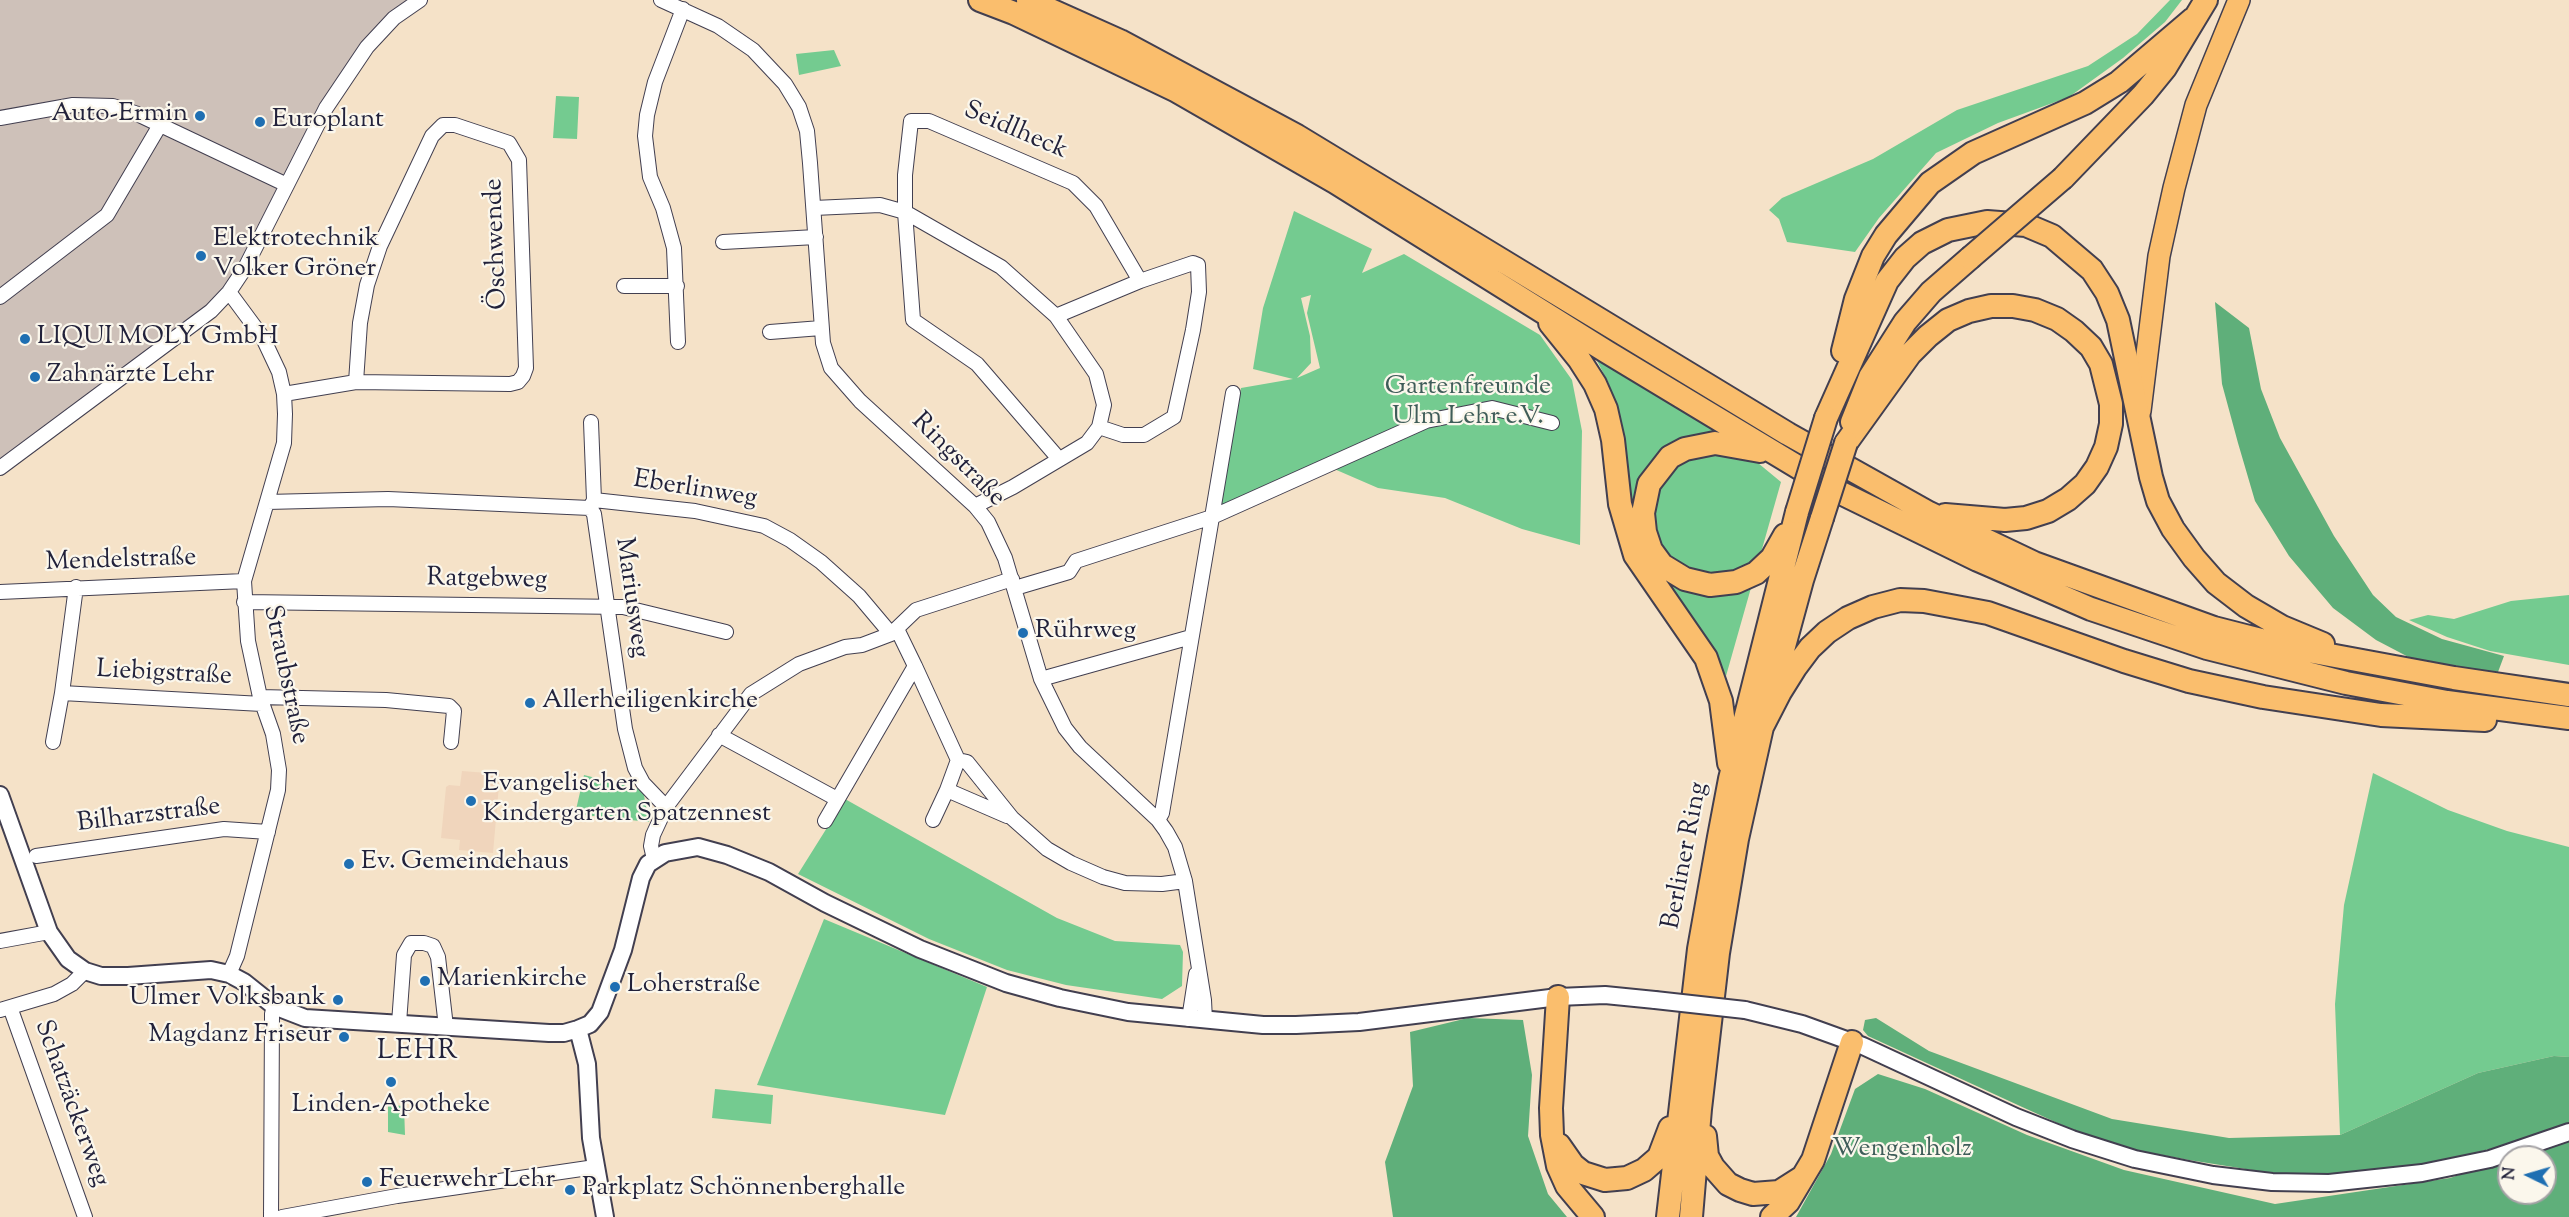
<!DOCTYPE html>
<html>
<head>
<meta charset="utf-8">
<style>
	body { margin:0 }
	#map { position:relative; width:2569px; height:1217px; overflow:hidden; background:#f5e2c8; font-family:"Sorts Mill Goudy",serif }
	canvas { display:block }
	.north { position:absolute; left:2497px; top:1145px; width:60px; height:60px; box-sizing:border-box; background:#fbf7ec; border:2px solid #a4a2a5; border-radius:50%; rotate:275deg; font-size:16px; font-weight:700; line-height:24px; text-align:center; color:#22223b }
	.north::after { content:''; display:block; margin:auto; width:21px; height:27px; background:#1f6fb2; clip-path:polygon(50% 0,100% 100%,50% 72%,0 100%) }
</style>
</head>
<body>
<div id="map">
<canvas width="2569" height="1217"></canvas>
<div class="north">N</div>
</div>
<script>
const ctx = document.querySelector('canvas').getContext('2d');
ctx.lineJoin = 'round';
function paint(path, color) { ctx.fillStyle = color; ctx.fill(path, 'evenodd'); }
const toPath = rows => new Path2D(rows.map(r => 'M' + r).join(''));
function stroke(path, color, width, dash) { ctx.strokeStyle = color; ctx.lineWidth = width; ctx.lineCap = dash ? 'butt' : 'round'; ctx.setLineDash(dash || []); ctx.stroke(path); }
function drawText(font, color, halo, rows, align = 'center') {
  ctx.font = font + ' "Sorts Mill Goudy",serif'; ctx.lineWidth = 4.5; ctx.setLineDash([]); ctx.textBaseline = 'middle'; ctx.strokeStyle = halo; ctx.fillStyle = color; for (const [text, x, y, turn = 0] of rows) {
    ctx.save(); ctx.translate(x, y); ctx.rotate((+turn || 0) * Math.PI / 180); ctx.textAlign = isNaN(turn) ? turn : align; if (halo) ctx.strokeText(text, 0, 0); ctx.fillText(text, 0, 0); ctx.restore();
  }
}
const built = toPath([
	[462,771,500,774,493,853,459,850,460,840,441,838,446,787,449,785,460,786]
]);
const industrial = toPath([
	[0,0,420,0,367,47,229,292,0,468]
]);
const green = toPath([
	[2170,0,2182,0,2165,22,2123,58,2069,97,1998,123,1936,153,1879,218,1855,252,1787,242,1779,219,1769,210,1782,198,1873,159,1957,110,2088,66,2137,34],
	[834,50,841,66,799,75,796,54],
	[556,96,579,97,577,139,553,138],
	[1294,211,1372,249,1362,273,1404,254,1540,335,1572,380,1582,431,1580,545,1522,529,1445,498,1378,488,1318,462,1218,509,1241,388,1293,379,1253,369,1263,308],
	[1311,295,1307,313,1320,368,1297,378,1311,363,1310,336,1301,298],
	[1595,357,1718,430,1781,482,1726,676,1712,651,1646,563,1629,501,1609,384],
	[2569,595,2569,665,2490,651,2447,637,2409,620,2428,615,2454,619,2511,601],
	[2373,773,2448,810,2507,831,2569,847,2569,1057,2554,1056,2478,1073,2340,1135,2335,1004,2344,905],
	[584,775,643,790,649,822,575,814],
	[845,799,1057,918,1115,941,1180,945,1183,952,1182,986,1162,999,1066,985,1007,970,929,939,798,874],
	[824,919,987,987,945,1115,757,1085],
	[715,1089,773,1095,771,1124,712,1118],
	[388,1105,404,1106,405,1135,388,1132]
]);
const forest = toPath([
	[2215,302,2249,328,2261,389,2280,438,2334,536,2373,595,2396,617,2442,639,2504,656,2498,672,2418,662,2376,640,2333,608,2289,556,2255,501,2238,443,2222,384],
	[1468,1018,1523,1020,1532,1075,1528,1136,1548,1194,1567,1217,1393,1217,1385,1162,1413,1086,1410,1032],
	[1876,1018,1929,1051,2112,1119,2229,1138,2340,1135,2478,1073,2554,1056,2569,1057,2569,1125,2519,1142,2432,1163,2330,1177,2277,1174,2189,1160,2135,1150,2073,1130,2020,1106,1868,1036,1863,1030,1865,1020],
	[1878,1074,1925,1089,2027,1135,2124,1170,2275,1204,2450,1178,2509,1158,2509,1193,2545,1193,2545,1157,2510,1157,2569,1137,2569,1217,1796,1217,1831,1154,1855,1089]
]);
const minor = toPath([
	[661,0,718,26,753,50,785,84,799,107,807,131,810,163,823,343,831,368,860,401,975,506,988,522,1005,558,1041,679,1065,728,1080,747,1158,820,1166,831,1175,847,1185,881,1204,1000,1205,1020],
	[0,118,73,105,113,106,135,113,287,185],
	[814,208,880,205,905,212,1001,267,1056,316,1096,374,1104,405,1099,427,1087,443,1013,487,975,506],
	[723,242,816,237],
	[624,286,677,286],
	[0,297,107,215,160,125],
	[1056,316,1140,281],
	[770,332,821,328],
	[678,342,674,248,663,208,650,177,645,136,647,115,655,82,683,9],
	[284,394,356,382,510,384,518,382,523,376,526,368,519,160,509,143,455,125,443,125,432,136,380,246,367,285,360,323,356,382],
	[591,422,594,500,590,508,594,514,625,729,635,768,643,783,666,807],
	[1059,459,977,364,913,320,905,212,905,175,911,121,929,121,1073,183,1096,206,1140,281,1193,263,1198,265,1199,292,1193,330,1174,417,1144,435,1123,435,1099,427],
	[0,468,211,311,229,292,245,268,326,108,367,47,394,18,420,0],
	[594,500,695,511,764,526,790,540,821,562,859,596,891,634],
	[267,502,388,499,590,508],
	[1015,588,1069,572,1076,561,1212,517,1426,421,1492,408,1552,423],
	[0,592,244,581],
	[244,602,623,607,726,632],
	[915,666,958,760,967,762,1012,818,1047,849,1071,863,1103,877,1125,883,1162,884,1185,881],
	[1041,679,1191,637],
	[62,693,76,587],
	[260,697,386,700,449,706,454,711,451,742],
	[719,735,837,799],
	[53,742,62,693,262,704],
	[958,760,947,790,1007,816],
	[933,820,947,790],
	[1158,820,1162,813,1233,393],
	[825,821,915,666,897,629],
	[36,856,224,829,268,832],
	[654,859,651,846,653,835,666,807,751,694,799,664,845,647,862,645,891,634,916,610,1012,579],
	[0,941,49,932],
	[229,974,237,956,278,790,279,770,273,734,260,697,248,641,244,581,284,443,285,414,284,394,279,372,263,338,229,292],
	[10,1007,85,1217],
	[0,1010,54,994,72,984,85,971],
	[1189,1019,1196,974],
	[399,1023,404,955,411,943,424,943,433,946,438,957,446,1027],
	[271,1217,272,1014,274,1006],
	[282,1217,397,1196,595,1167]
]);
const tertiary = toPath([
	[0,795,49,932,68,959,85,971,101,976,128,976,211,970,229,974,244,982,274,1006,305,1018,549,1033,564,1033,578,1029,590,1024,600,1012,623,950,641,878,648,864,665,853,698,847,727,855,769,872,825,903,920,949,1006,983,1060,998,1128,1012,1263,1025,1296,1025,1359,1022,1558,997,1605,995,1655,1000],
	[1745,1010,1802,1024,1863,1046,2016,1117,2072,1139,2135,1159,2213,1175,2272,1182,2329,1183,2422,1173,2490,1159,2569,1132],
	[578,1029,587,1064,591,1138,605,1217]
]);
const primary = toPath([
	[2140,411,2159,256,2174,188,2196,105,2239,0]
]);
const trunk = toPath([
	[980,0,1014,13,1175,90,1335,182,1607,352,1841,493,1978,560,2091,609,2207,648,2346,683,2447,702,2569,718],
	[1028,0,1120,41,1297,136,1788,434,1929,513,2034,563,2214,628,2292,648,2454,678,2569,695],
	[2063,178,2143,95,2165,68,2206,0],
	[1550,323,1579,359,1595,384,1606,409,1613,440,1620,504,1635,555,1706,658,1721,701,1729,763],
	[1843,351,1856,299,1873,256,1886,235,1930,183,1973,153,2085,103,2119,82,2193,19],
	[1826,418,1887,281,1905,258,1922,243,1948,230,1987,222,2026,225,2052,236,2092,270,2107,293,2118,320,2151,477,2158,501,2173,529,2194,558,2216,583,2246,606,2282,627,2323,644],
	[1852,422,1870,377,1905,322,1931,292,1970,258],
	[1846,443,1910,354,1928,336,1948,320,1969,311,1991,306,2013,306,2035,310,2057,319,2074,331,2091,347,2101,364,2111,404,2111,424,2106,447,2097,467,2085,484,2068,499,2048,511,2026,518,2005,520,1945,515],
	[1760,451,1715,443,1685,449,1670,457,1649,484,1643,513,1645,532,1651,550,1662,565,1685,579,1710,585,1736,582,1756,573,1772,558,1785,535],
	[1762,727,1780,692,1795,668,1810,648,1827,632,1848,618,1873,607,1900,600,1924,601,1988,613,2124,661,2189,681,2263,697,2381,715,2485,720],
	[1558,997,1551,1108,1552,1135,1558,1166,1567,1186,1593,1217],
	[1705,1136,1707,1156,1713,1167,1728,1184,1740,1190,1753,1194,1779,1192,1801,1178],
	[1559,1145,1573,1165,1583,1173,1605,1180,1627,1178,1644,1170,1659,1157,1670,1128],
	[1668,1217,1699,949,1719,837,1730,779,1797,512],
	[1691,1217,1700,1109,1718,953,1737,839,1762,727,1802,580,1822,518],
	[1772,1217,1788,1202,1813,1160,1852,1042]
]);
const tertiaryBridge = toPath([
	[1655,1000,1745,1010]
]);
const trunkBridge = toPath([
	[1970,258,2063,178],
	[1797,512,1826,418],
	[1822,518,1846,443]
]);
const markers = [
	[200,116,6,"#1f6fb2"],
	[260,122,6,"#1f6fb2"],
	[201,256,6,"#1f6fb2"],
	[25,339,6,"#1f6fb2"],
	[35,377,6,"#1f6fb2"],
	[1023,633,6,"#1f6fb2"],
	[530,703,6,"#1f6fb2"],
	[471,801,6,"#1f6fb2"],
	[349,864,6,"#1f6fb2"],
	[425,981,6,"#1f6fb2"],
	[615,987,6,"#1f6fb2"],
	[338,1000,6,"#1f6fb2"],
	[344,1037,6,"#1f6fb2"],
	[391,1082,6,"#1f6fb2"],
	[367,1182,6,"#1f6fb2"],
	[570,1190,6,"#1f6fb2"]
];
const poiNames = [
	["Auto-Ermin",188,116,"right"],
	["Europlant",272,122],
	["Elektrotechnik",213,241],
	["Volker Gröner",213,271],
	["LIQUI MOLY GmbH",37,339],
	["Zahnärzte Lehr",47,377],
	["Rührweg",1035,633],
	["Allerheiligenkirche",542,703],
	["Evangelischer",483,786],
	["Kindergarten Spatzennest",483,816],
	["Ev. Gemeindehaus",361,864],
	["Marienkirche",437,981],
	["Loherstraße",627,987],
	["Ulmer Volksbank",326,1000,"right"],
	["Magdanz Friseur",332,1037,"right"],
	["Linden-Apotheke",391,1107,"center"],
	["Feuerwehr Lehr",379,1182],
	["Parkplatz Schönnenberghalle",582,1190]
];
const streetNames = [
	["Seidlheck",1015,132,23],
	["Öschwende",498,244,-92],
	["Ringstraße",957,461,45],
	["Eberlinweg",695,491,9],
	["Mendelstraße",121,562,-2],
	["Ratgebweg",487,581,1],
	["Mariusweg",630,598,82],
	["Liebigstraße",164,675,3],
	["Straubstraße",284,675,78],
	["Bilharzstraße",149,817,-7],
	["Berliner Ring",1687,856,-79],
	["Schatzäckerweg",70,1104,70]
];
const parkNames = [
	["Gartenfreunde",1468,389],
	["Ulm Lehr e.V.",1468,419],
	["Wengenholz",1902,1151]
];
const quarterNames = [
	["LEHR",418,1053]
];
paint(built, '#f0d5bc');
paint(industrial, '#cec1b9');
paint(green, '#74cb90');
paint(forest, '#5faf7a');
stroke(minor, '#423f50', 16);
stroke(tertiary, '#423f50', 20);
stroke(primary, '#423f50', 24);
stroke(trunk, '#423f50', 26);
stroke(minor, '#fff', 14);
stroke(tertiary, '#fff', 16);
stroke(primary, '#fabe6d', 21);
stroke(trunk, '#fabe6d', 22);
stroke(tertiaryBridge, '#423f50', 20, []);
stroke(trunkBridge, '#423f50', 26, []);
stroke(tertiaryBridge, '#fff', 16);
stroke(trunkBridge, '#fabe6d', 22);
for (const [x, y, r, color] of markers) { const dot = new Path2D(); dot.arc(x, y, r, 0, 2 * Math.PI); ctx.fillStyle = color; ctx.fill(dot); stroke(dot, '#fbf7ec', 2); }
drawText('26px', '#22223b', '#fbf7ec', poiNames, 'left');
drawText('26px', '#22223b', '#fbf7ec', streetNames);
drawText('26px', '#3f5d59', '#fbf7ec', parkNames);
ctx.letterSpacing = '1.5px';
drawText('28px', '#22223b', '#fbf7ec', quarterNames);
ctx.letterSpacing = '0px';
</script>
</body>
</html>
